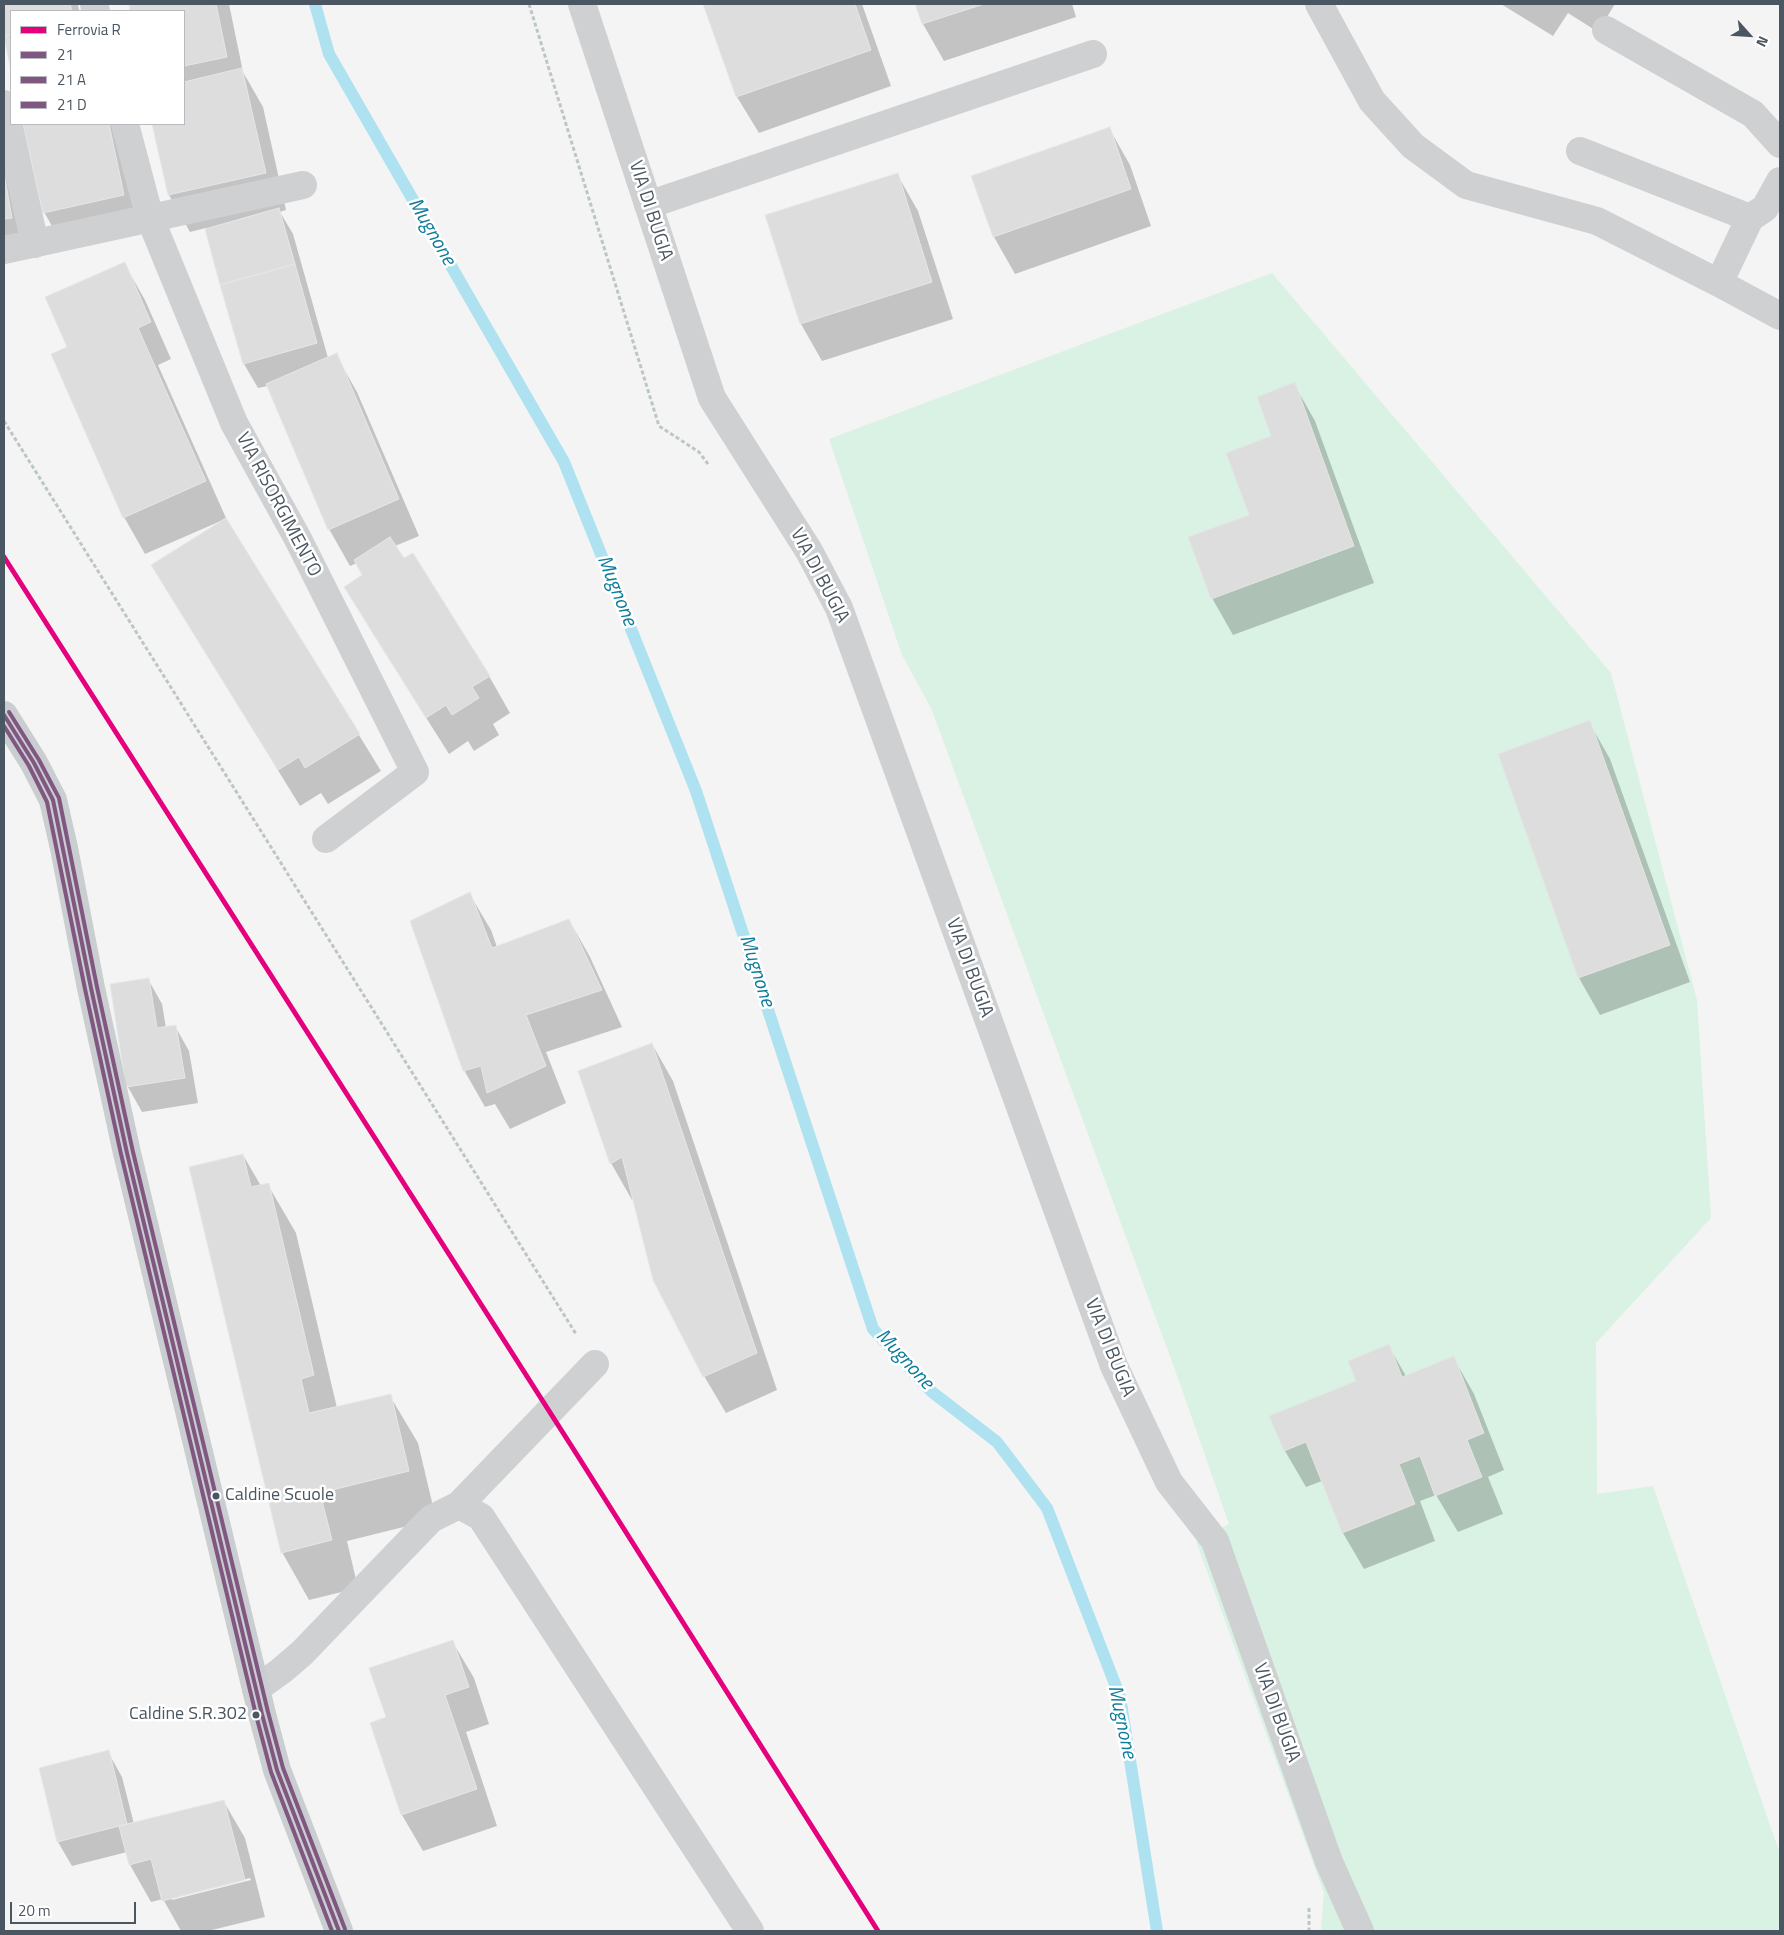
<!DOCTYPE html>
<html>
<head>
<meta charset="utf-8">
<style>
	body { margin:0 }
	#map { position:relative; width:1784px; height:1935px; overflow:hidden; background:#f4f4f4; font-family:"Titillium Web",sans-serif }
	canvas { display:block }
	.frame { position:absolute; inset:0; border:5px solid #4a5661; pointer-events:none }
	.legend { position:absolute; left:10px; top:10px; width:175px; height:115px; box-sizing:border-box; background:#fff; border:1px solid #b7bbc0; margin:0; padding:6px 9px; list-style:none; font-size:15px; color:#4a5661 }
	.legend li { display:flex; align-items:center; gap:10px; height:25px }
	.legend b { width:25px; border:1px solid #b7bbc0 }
	.north { position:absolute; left:1724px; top:10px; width:50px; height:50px; -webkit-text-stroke:4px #fff; paint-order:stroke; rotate:116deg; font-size:14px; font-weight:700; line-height:20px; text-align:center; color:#4a5661 }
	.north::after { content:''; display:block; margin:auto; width:18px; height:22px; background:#4a5661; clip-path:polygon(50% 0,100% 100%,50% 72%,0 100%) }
	.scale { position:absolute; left:10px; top:1902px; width:126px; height:22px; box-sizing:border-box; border:2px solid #4a5661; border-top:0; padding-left:6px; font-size:15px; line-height:18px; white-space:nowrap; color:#4a5661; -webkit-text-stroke:4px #fff; paint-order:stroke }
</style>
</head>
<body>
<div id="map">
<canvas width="1784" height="1935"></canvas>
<div class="frame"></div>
<ul class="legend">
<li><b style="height:6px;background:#e5007d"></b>Ferrovia R</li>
<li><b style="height:6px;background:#805781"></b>21</li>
<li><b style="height:6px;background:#805781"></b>21 A</li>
<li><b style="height:6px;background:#805781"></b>21 D</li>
</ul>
<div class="north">N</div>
<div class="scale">20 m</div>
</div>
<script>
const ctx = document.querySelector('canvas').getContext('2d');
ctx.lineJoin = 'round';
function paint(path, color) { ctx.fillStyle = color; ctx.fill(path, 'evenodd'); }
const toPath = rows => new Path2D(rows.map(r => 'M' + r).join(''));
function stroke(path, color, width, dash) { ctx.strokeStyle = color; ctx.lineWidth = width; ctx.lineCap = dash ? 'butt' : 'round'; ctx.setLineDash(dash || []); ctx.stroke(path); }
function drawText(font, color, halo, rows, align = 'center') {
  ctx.font = font + ' "Titillium Web",sans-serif'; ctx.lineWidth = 5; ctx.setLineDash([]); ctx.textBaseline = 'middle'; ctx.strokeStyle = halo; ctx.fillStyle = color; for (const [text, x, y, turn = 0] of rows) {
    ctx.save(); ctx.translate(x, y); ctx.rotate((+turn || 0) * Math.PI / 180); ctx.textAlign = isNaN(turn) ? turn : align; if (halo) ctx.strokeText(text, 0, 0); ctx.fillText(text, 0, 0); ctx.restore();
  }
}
const green = toPath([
	[1272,273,1611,673,1697,1000,1711,1218,1596,1343,1597,1494,1653,1486,1780,1854,1780,1931,1321,1931,1324,1893,1196,1541,1229,1524,1179,1381,931,708,902,655,829,439]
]);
const shadow = toPath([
	[4,4,78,4,79,11,11,11,11,64,4,28],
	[130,4,229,4,243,72,263,107,286,210,280,212,293,234,328,358,336,355,357,392,419,536,395,546,489,676,510,713,493,724,499,735,474,751,468,741,449,754,367,624,364,575,357,563,350,566,329,529,268,386,258,388,244,364,206,228,190,232,169,195,153,124,184,124,184,11,132,11],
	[705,4,862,4,891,86,759,133,737,97],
	[916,4,1072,4,1076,17,944,61,923,24],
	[1501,4,1615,4,1598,32,1568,13,1553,36],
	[4,103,32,255,4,259],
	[24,124,122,124,145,232,65,249,44,212],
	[1109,128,1130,165,1151,226,1015,274,994,237,973,176],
	[897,174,918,211,953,319,822,361,801,324,766,216],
	[124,263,145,300,171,359,158,365,226,518,381,771,328,804,321,793,300,806,152,566,223,521,223,520,145,554,124,517,69,348],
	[1294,384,1315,421,1374,583,1233,635,1212,598,1250,516,1272,437],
	[1589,722,1610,759,1690,982,1600,1015,1579,978,1499,755],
	[469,893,491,930,497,947,569,920,590,957,622,1027,546,1052,566,1103,510,1129,495,1104,485,1107,464,1070],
	[148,979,162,1004,166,1028,175,1026,189,1051,198,1103,142,1112,128,1087,111,985],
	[652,1044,673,1081,777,1390,726,1413,704,1376,634,1199,632,1200,611,1163,580,1072],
	[243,1155,261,1186,268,1185,296,1233,337,1408,390,1396,418,1443,436,1519,347,1541,358,1588,309,1600,282,1552],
	[1388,1345,1406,1376,1453,1357,1474,1394,1504,1470,1488,1477,1503,1514,1458,1532,1436,1495,1420,1501,1435,1541,1364,1569,1343,1533,1322,1481,1306,1487,1285,1451,1271,1416,1358,1382],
	[452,1641,474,1678,489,1724,466,1732,497,1826,423,1851,402,1815,388,1718],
	[108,1752,122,1777,134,1824,224,1802,245,1838,265,1917,208,1931,181,1931,163,1899,151,1902,130,1865,127,1852,72,1866,58,1842,40,1769],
	[250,1878,251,1880,172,1900,172,1897]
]);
const stream = toPath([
	[315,4,329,54,564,462,696,791,873,1329,932,1392,997,1442,1047,1508,1120,1697,1157,1931]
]);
const building = toPath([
	[4,4,70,4,72,11,11,11,11,34,4,36,4,4],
	[129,4,216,4,227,57,184,66,184,11,130,11,129,4],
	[703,4,855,4,871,50,736,97,703,4],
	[915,4,984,4,922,24,915,4],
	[11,34,11,71,4,37,11,34],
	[242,68,266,173,168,195,152,124,184,124,184,82,242,68],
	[23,124,109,124,124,195,43,213,23,124],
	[1110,127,1131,189,993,237,971,176,1110,127],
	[4,173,12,218,4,219,4,173],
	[898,173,932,282,800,324,765,215,898,173],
	[279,208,295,264,220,285,205,229,279,208],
	[125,262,151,322,138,328,206,481,123,518,51,354,67,347,45,297,125,262],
	[295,264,317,343,243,364,220,285,295,264],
	[337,353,399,499,328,530,266,384,337,353],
	[1295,382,1354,546,1211,599,1188,537,1249,515,1226,453,1271,436,1257,397,1295,382],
	[226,518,360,734,305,768,299,757,278,770,151,565,226,518],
	[390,537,404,558,413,553,490,676,472,687,479,698,452,715,446,705,426,718,344,587,362,575,354,560,390,537],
	[1590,720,1670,945,1578,978,1498,754,1590,720],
	[470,892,492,948,569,919,602,990,526,1015,546,1066,487,1093,481,1066,463,1071,410,921,470,892],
	[149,978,157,1028,176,1025,185,1078,126,1087,110,984,149,978],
	[652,1043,757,1353,703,1377,653,1280,622,1157,610,1164,578,1071,652,1043],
	[243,1154,251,1187,269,1183,314,1375,301,1379,309,1413,391,1394,409,1471,320,1493,332,1540,281,1553,189,1167,243,1154],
	[1389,1344,1402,1377,1454,1356,1484,1433,1467,1440,1482,1477,1435,1496,1420,1456,1399,1464,1415,1504,1342,1533,1306,1442,1284,1451,1269,1416,1356,1381,1348,1361,1389,1344],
	[453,1640,469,1687,445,1695,477,1789,401,1815,370,1723,386,1717,369,1668,453,1640],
	[109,1750,127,1824,57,1842,39,1768,109,1750],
	[224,1800,245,1880,162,1901,151,1859,129,1865,119,1826,224,1800]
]);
const path = toPath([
	[529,4,659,426,699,452,708,464],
	[4,421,576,1334],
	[1309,1908,1309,1931]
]);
const minor = toPath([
	[94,4,96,11],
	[582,4,712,398,809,551,839,608,1114,1366,1169,1482,1215,1541,1329,1862,1360,1931],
	[1319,4,1372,101,1413,146,1466,185,1597,221,1719,283,1780,316],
	[1606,30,1753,114,1780,144],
	[4,104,35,244],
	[125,124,150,218,234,423,298,539,415,772,326,839],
	[1580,151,1750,218],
	[648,205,1093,54],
	[4,250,303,185],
	[1719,283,1750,218,1765,208,1780,181],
	[459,1505,595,1364],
	[256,1689,281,1671,302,1653,431,1519,459,1505,481,1517,750,1931]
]);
const major = toPath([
	[4,715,34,763,53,800,64,848,91,988,127,1153,262,1714,277,1770,339,1931]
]);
const bus1 = toPath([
	[4,715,34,763,53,800,91,988,127,1153,262,1714,277,1770,339,1931]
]);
const bus2 = toPath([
	[4,726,29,766,47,802,85,989,121,1154,256,1715,271,1772,332,1931]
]);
const bus3 = toPath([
	[9,712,39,760,59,798,97,987,133,1152,268,1712,283,1768,345,1929]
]);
const rail1 = toPath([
	[4,557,574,1450,878,1931]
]);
const markers = [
	[216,1496,4.5,"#4a5661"],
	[256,1715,4.5,"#4a5661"]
];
const busNames = [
	["Caldine Scuole",225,1496],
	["Caldine S.R.302",247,1715,"right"]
];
const streetNames = [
	["VIA DI BUGIA",650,211,72],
	["VIA RISORGIMENTO",278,505,62],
	["VIA DI BUGIA",819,576,62],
	["VIA DI BUGIA",969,968,70],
	["VIA DI BUGIA",1109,1348,68],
	["VIA DI BUGIA",1276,1713,70]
];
const waterNames = [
	["Mugnone",431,232,60],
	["Mugnone",616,591,68],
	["Mugnone",756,971,72],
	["Mugnone",904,1360,47],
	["Mugnone",1121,1722,78]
];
paint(green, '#d9f2e3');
paint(shadow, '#0003');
stroke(stream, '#aee2f0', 12);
paint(building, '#ddddde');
stroke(building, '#e5e6e7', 1);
stroke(path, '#bcc7c4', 3, [4, 2.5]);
stroke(minor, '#ced0d2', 28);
stroke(major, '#caced1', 28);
stroke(bus1, '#805781', 4);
stroke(bus2, '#805781', 4);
stroke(bus3, '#805781', 4);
stroke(rail1, '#e5007d', 5);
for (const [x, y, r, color] of markers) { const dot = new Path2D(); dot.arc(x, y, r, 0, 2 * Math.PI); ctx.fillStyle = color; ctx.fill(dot); stroke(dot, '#fff', 2); }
drawText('18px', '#4a5661', '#fff', busNames, 'left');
drawText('19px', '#4a5661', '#fff', streetNames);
drawText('italic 20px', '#0c7c9b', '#fff', waterNames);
</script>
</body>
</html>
